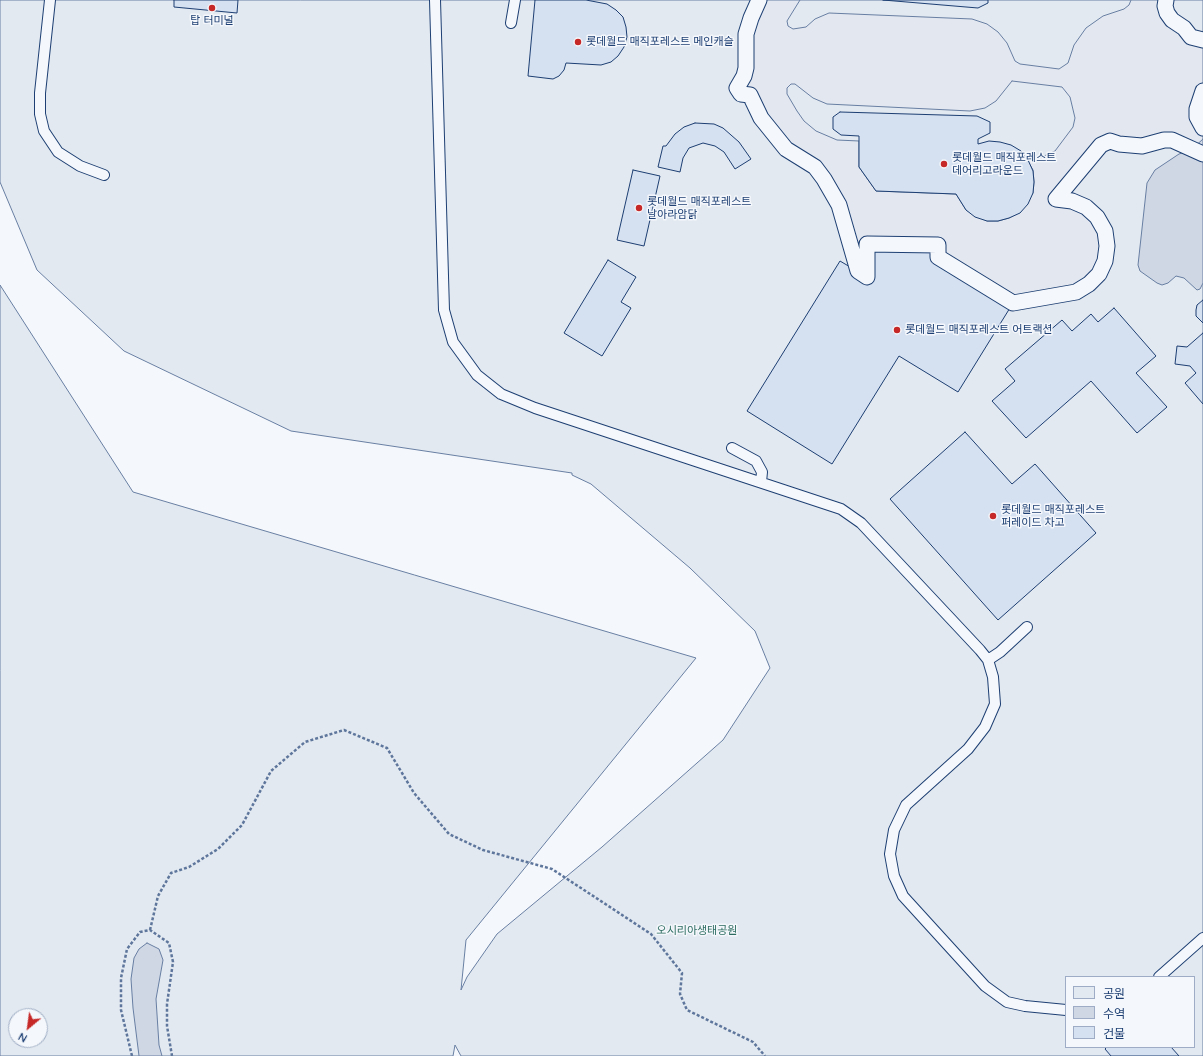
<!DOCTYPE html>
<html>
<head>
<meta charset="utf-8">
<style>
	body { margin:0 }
	#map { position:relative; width:1203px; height:1056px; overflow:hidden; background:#f4f7fb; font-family:Quicksand,"Noto Sans KR",sans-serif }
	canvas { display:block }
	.legend { position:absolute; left:1065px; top:976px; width:130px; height:72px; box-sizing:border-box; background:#f4f7fb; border:1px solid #9eadc5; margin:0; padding:5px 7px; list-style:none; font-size:12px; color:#1d3f73 }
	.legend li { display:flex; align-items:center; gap:8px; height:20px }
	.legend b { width:20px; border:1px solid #9eadc5 }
	.north { position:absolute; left:8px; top:1008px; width:40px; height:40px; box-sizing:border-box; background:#f4f7fb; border:1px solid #9eadc5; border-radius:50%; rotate:209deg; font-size:11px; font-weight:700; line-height:16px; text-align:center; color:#1d3f73 }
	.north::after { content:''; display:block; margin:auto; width:14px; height:18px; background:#c62828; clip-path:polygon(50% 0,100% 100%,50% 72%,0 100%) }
</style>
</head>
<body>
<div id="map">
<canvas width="1203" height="1056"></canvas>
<ul class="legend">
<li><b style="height:11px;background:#e3e9f0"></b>공원</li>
<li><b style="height:11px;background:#cfd7e4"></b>수역</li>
<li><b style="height:11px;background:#d5e0f0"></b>건물</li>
</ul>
<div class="north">N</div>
</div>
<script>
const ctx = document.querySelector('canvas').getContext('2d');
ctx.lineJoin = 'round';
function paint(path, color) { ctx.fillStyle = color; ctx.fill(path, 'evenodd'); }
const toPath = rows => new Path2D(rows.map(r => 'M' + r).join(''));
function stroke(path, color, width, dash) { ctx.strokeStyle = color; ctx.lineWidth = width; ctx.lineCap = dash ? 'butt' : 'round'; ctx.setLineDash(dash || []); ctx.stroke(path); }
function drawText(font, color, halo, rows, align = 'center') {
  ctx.font = font + ' Quicksand,"Noto Sans KR",sans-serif'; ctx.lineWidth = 3; ctx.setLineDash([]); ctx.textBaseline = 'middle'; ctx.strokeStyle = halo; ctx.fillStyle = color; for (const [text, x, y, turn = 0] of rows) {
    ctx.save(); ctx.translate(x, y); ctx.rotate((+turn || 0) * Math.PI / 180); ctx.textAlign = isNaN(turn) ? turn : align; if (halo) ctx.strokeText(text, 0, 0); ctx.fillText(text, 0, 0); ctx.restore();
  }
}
const green = toPath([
	[0,0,1203,0,1203,1056,461,1056,455,1045,453,1056,0,1056,0,285,133,492,696,658,466,940,461,990,467,977,497,934,602,847,723,740,770,668,755,631,690,568,591,484,572,475,572,473,291,431,124,351,37,270,0,182,0,0],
	[1066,977,1194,977,1194,1047,1066,1047,1066,977],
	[16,1016,40,1016,40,1040,16,1040,16,1016]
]);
const parking = toPath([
	[759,0,800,0,787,21,788,26,793,29,806,27,815,19,829,13,972,19,987,24,998,32,1007,43,1015,61,1020,64,1059,69,1068,63,1074,45,1086,28,1103,16,1124,9,1129,5,1131,0,1166,0,1165,6,1203,40,1203,154,1183,144,1110,141,1056,199,1086,207,1107,246,1089,284,1013,303,867,277,839,205,807,162,744,94,759,0],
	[1012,81,1062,87,1070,97,1075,118,1073,127,1055,151,1042,157,1026,158,1033,170,1034,182,1033,193,1020,212,1009,218,998,221,987,221,966,210,956,194,876,191,859,167,859,141,837,140,816,131,804,121,797,111,787,94,787,88,791,84,795,84,813,98,827,104,970,111,985,108,996,101,1012,81]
]);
const water = toPath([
	[1203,139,1203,283,1200,289,1197,290,1184,278,1176,276,1168,283,1162,285,1157,283,1140,271,1138,265,1147,183,1155,170,1179,154,1191,150,1203,139],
	[147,943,159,949,163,960,156,999,159,1045,162,1056,139,1056,133,1008,131,979,134,958,139,949,147,943]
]);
const building = toPath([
	[174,0,238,0,237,13,174,7,174,0],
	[535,0,586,0,607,4,616,10,623,17,626,27,627,37,624,47,618,56,611,62,601,65,566,63,564,70,559,76,553,79,528,76,535,0],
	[883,0,988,0,988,3,978,8,883,0],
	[840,112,977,116,990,122,990,133,978,139,978,144,989,141,1000,142,1011,145,1021,151,1028,160,1033,171,1034,182,1033,193,1028,204,1020,213,1009,218,998,221,987,221,975,217,966,210,956,194,876,191,859,167,859,136,841,135,833,129,833,117,840,112],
	[695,123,714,124,723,128,739,142,751,159,735,169,724,152,715,146,703,143,689,148,683,158,680,172,658,167,663,146,666,146,675,134,684,127,695,123],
	[633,170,660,176,644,246,617,240,633,170],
	[867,244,938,245,938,257,1013,303,958,392,899,356,832,464,747,411,840,261,867,277,867,244],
	[608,260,636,277,621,302,631,308,602,356,564,333,608,260],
	[1203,300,1203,323,1196,316,1196,310,1197,305,1203,300],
	[1114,308,1156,356,1136,373,1167,407,1137,433,1091,381,1026,438,992,401,1015,381,1005,369,1062,320,1072,331,1091,314,1098,322,1114,308],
	[1203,333,1203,404,1185,383,1196,373,1190,366,1175,364,1177,346,1187,347,1203,333],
	[965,432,1012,484,1035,464,1096,533,998,620,890,499,965,432],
	[1107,1047,1171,1047,1179,1056,1111,1056,1105,1049,1107,1047]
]);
const path = toPath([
	[150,930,158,896,171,873,189,867,218,849,242,825,271,771,305,742,344,730,387,748,414,793,449,834,483,850,552,869,651,934,682,973,680,994,687,1010,753,1042,765,1056],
	[132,1056,121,1010,121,978,127,949,140,932,150,930,169,943,173,962,167,1004,167,1026,172,1056]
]);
const service = toPath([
	[50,0,40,93,40,114,44,131,58,152,80,166,104,175],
	[435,0,444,310,453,342,477,375,501,394,535,408,841,509,861,523,980,650,988,660,993,677,995,704,985,727,968,749,906,805,894,830,890,854,894,876,903,896,985,986,1007,1002,1025,1006,1066,1010],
	[511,23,515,0],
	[732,448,756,461,762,472,761,482],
	[988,660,1000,652,1027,627],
	[1159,977,1203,938]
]);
const pedestrian = toPath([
	[759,0,751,18,746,34,746,68,744,76,737,88,741,94,750,95,761,118,786,149,815,167,824,179,839,205,858,271,867,277,867,244,938,245,938,257,1013,303,1076,292,1089,284,1099,274,1105,261,1107,246,1105,231,1097,217,1086,207,1072,201,1056,199,1101,145,1110,141,1119,144,1142,146,1164,140,1172,140,1203,154],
	[1166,0,1165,6,1167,13,1172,20,1184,28,1191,37,1203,40],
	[1203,91,1197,109,1197,117,1203,128]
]);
const markers = [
	[212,8,4,"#c62828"],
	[578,42,4,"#c62828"],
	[944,164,4,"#c62828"],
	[639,208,4,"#c62828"],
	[897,330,4,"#c62828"],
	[993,516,4,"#c62828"]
];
const poiNames = [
	["탑 터미널",212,21,"center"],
	["롯데월드 매직포레스트 메인캐슬",586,42],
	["롯데월드 매직포레스트",952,158],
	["데어리고라운드",952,171],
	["롯데월드 매직포레스트",647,202],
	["날아라암닭",647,215],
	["롯데월드 매직포레스트 어트랙션",905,330],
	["롯데월드 매직포레스트",1001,510],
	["퍼레이드 차고",1001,523]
];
const parkNames = [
	["오시리아생태공원",697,931]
];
paint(green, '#e3e9f0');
stroke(green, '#687fa3', 1);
paint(parking, '#e3e8f0');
stroke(parking, '#687fa3', 1);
paint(water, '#cfd7e4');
stroke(water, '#687fa3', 1);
paint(building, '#d5e0f0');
stroke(building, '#1d3f73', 1);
stroke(service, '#1d3f73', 12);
stroke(pedestrian, '#1d3f73', 17);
stroke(path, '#5e769c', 2.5, [3, 2]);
stroke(service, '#f4f7fb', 10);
stroke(pedestrian, '#f4f7fb', 15);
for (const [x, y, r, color] of markers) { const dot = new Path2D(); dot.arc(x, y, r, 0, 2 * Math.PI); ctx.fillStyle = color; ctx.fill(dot); stroke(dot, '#f4f7fb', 1.5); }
drawText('11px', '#1d3f73', '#f4f7fb', poiNames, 'left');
drawText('11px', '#2c6c60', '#f4f7fb', parkNames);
</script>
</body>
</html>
